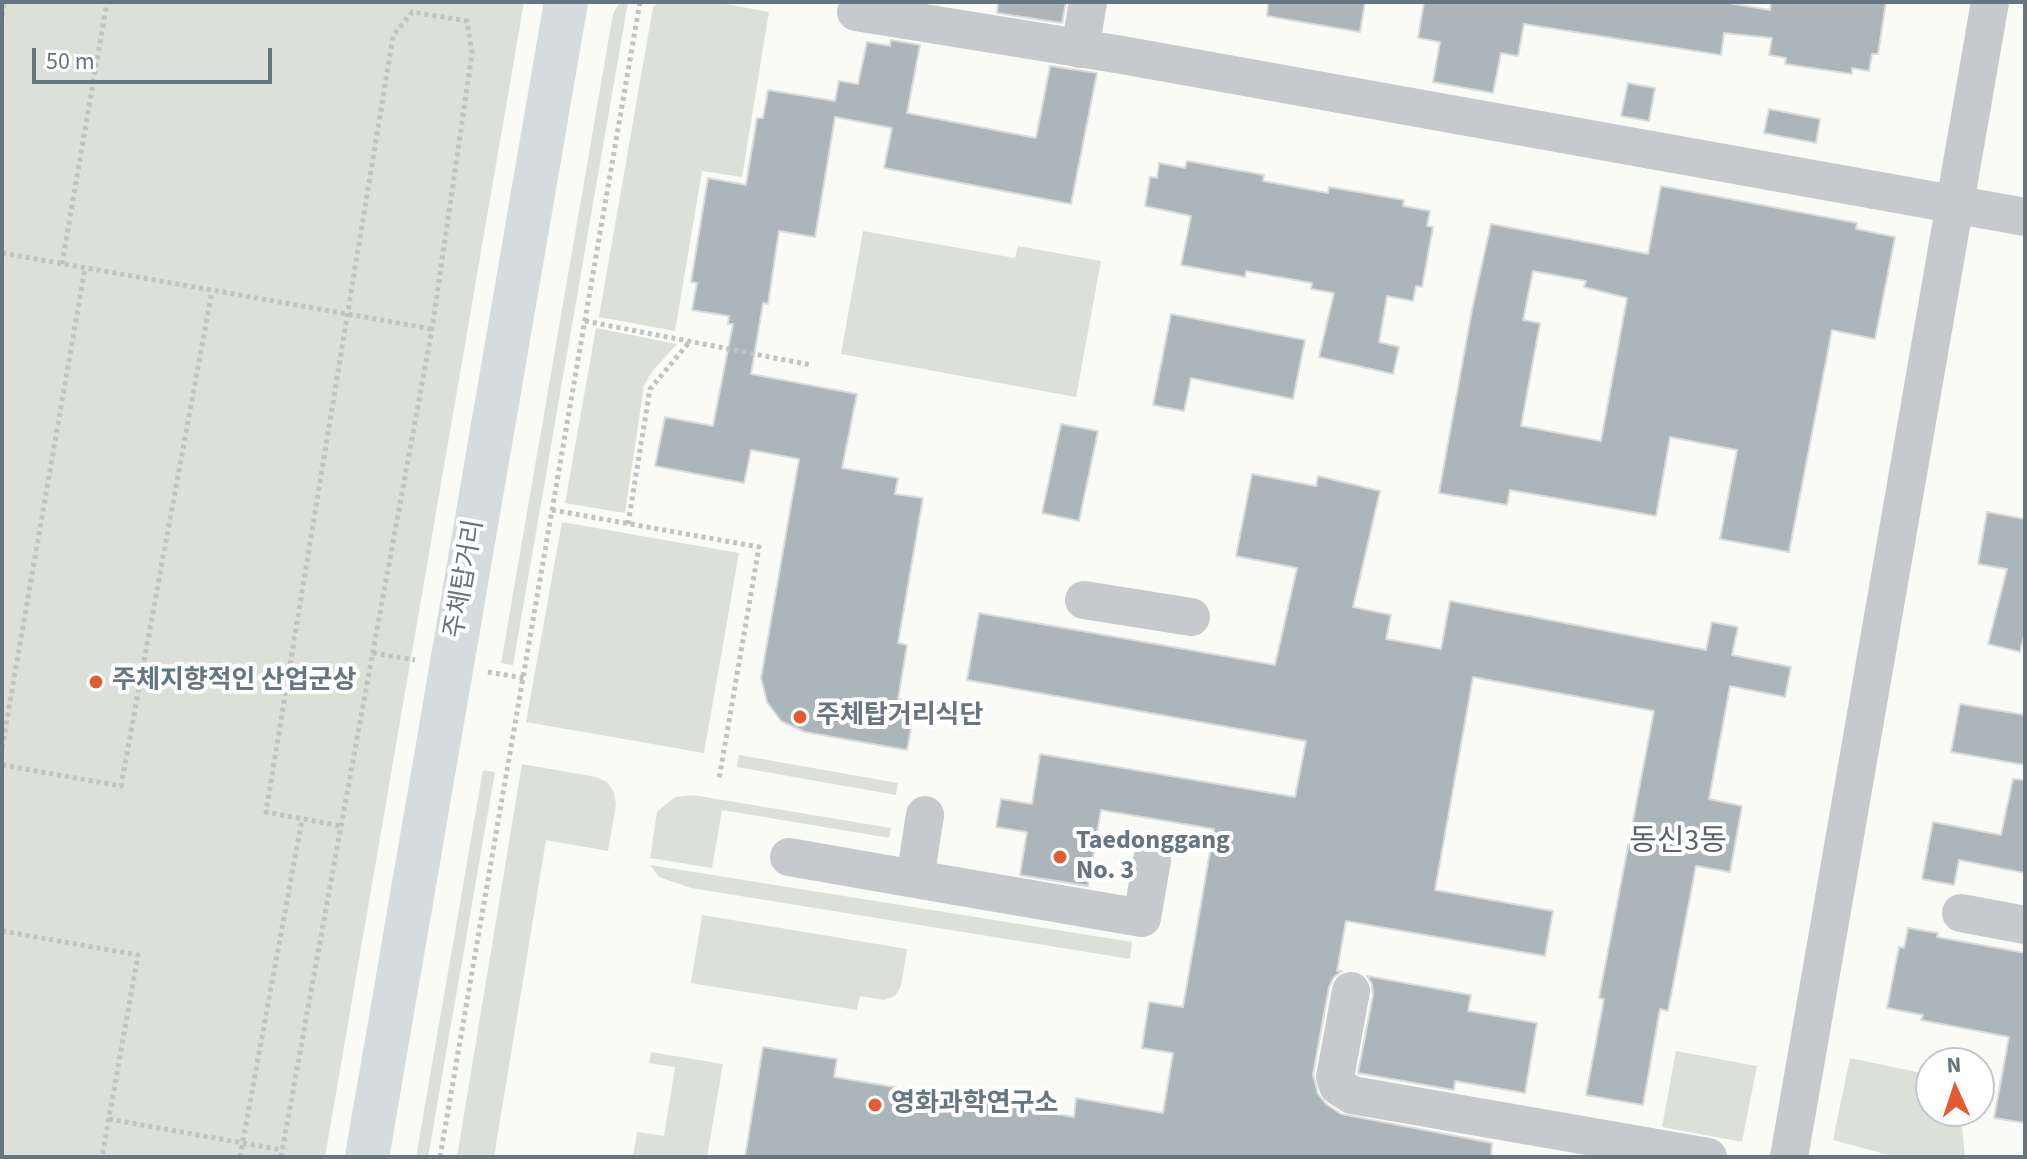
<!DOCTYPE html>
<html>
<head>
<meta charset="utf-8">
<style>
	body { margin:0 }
	#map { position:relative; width:2027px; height:1159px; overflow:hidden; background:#fafaf7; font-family:"Source Sans 3",sans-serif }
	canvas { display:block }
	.frame { position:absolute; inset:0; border:4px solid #657582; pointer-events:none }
	.north { position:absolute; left:1915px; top:1047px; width:80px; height:80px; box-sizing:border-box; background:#fff; border:2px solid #c1c8cd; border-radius:50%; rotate:357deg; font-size:22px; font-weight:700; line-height:32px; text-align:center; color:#657582 }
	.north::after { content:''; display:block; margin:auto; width:28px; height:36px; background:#e35b2e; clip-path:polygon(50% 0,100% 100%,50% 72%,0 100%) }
	.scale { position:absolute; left:32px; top:48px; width:240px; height:36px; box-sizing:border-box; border:4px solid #657582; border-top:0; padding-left:10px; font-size:24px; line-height:28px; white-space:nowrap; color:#657582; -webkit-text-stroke:6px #fff; paint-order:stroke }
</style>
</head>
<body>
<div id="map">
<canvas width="2027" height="1159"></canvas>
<div class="frame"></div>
<div class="north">N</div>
<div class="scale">50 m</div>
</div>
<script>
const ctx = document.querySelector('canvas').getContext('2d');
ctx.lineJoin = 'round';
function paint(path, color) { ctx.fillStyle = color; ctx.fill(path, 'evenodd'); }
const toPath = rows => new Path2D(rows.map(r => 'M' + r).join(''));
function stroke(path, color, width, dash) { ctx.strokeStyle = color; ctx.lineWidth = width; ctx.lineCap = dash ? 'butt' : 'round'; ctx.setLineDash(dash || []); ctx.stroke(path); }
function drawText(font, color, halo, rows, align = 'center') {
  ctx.font = font + ' "Source Sans 3","Noto Sans KR",sans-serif'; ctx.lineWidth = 8; ctx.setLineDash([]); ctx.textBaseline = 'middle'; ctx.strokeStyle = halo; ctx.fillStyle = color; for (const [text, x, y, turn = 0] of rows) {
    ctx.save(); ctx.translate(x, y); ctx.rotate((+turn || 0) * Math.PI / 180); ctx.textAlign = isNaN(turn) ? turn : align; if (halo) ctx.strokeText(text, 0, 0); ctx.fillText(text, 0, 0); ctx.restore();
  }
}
const green = toPath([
	[2,2,524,2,325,1157,2,1157],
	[628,2,513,665,501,663,613,14,619,3],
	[658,2,715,2,769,12,742,177,702,171,675,331,599,317,653,7],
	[863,231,1015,258,1018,246,1101,261,1076,397,841,354],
	[596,328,677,344,654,369,644,385,625,513,565,503],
	[562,522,739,553,704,753,526,722],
	[739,755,898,783,896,795,737,767],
	[522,764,596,777,607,782,614,792,616,805,608,851,546,840,494,1157,457,1157],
	[483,770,495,772,428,1157,416,1157],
	[693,795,891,828,889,838,722,810,712,868,650,858,657,812,675,797],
	[650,865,1132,942,1130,959,691,888,659,877],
	[702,915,907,949,901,986,895,996,884,1000,860,996,857,1010,691,983],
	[1676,1051,1757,1066,1742,1142,1662,1127],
	[651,1052,723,1064,707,1157,633,1157,637,1132,664,1136,675,1067,649,1063],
	[1850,1058,1931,1075,1931,1111,1965,1111,1962,1126,1965,1157,1896,1157,1833,1140]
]);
const building = toPath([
	[998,2,1066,2,1062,23,997,13,998,2],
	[1268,2,1365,2,1360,32,1267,16,1268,2],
	[1424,2,1722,2,1770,10,1771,2,1886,2,1878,54,1872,54,1869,71,1852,68,1852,74,1785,64,1786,58,1769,55,1772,38,1724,33,1721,55,1524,24,1518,56,1501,53,1493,93,1433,82,1440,42,1418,38,1424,2],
	[891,40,920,45,907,113,1036,138,1050,66,1097,73,1071,204,884,168,892,128,835,117,815,237,779,231,768,304,763,303,751,374,857,394,842,468,898,478,895,494,923,498,898,643,907,645,898,699,916,702,907,750,805,732,781,721,767,702,761,678,799,459,751,450,744,483,655,466,665,417,713,426,733,324,728,324,729,316,692,310,697,283,691,282,708,178,746,185,757,118,763,118,768,90,835,101,839,81,858,84,867,42,890,46,891,40],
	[1628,83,1655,88,1649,121,1621,116,1628,83],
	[1769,109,1820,119,1816,143,1764,133,1769,109],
	[1187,161,1264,175,1263,181,1328,193,1329,187,1404,200,1403,206,1430,211,1427,226,1433,227,1422,287,1416,286,1413,301,1387,296,1379,342,1399,347,1393,374,1319,357,1334,293,1311,289,1312,283,1246,271,1245,277,1181,265,1191,216,1145,206,1150,177,1157,178,1159,163,1185,168,1187,161],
	[1661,186,1857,223,1856,229,1895,237,1875,339,1832,330,1789,552,1720,539,1737,450,1670,437,1656,516,1510,490,1507,505,1439,493,1472,310,1491,224,1648,254,1661,186],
	[1533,271,1586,281,1584,287,1627,298,1601,441,1521,426,1540,323,1523,320,1533,271],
	[1171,314,1305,340,1293,399,1191,378,1184,411,1153,405,1171,314],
	[1061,424,1098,431,1079,521,1042,513,1061,424],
	[1252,474,1316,486,1318,476,1380,491,1353,607,1391,615,1386,639,1441,649,1450,601,1706,650,1712,622,1738,627,1732,655,1791,667,1785,697,1730,686,1709,799,1742,806,1730,872,1696,866,1668,1011,1660,1009,1643,1105,1586,1095,1604,999,1599,998,1654,711,1473,677,1435,890,1553,911,1545,956,1346,921,1337,971,1342,971,1334,977,1329,987,1313,1074,1318,1094,1326,1104,1341,1114,1492,1143,1491,1157,745,1157,763,1047,837,1059,834,1077,1074,1117,1076,1098,1163,1113,1173,1053,1142,1048,1149,1002,1183,1007,1214,829,1101,810,1088,886,1020,875,1027,832,996,827,1001,799,1032,804,1040,754,1295,797,1306,741,967,680,979,613,1275,665,1297,568,1236,556,1252,474],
	[1987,512,2025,519,2025,631,2020,652,1988,644,2007,569,1978,564,1987,512],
	[1960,704,2025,715,2025,765,1951,752,1960,704],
	[2013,779,2025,780,2025,873,1959,860,1954,885,1922,879,1933,822,2001,835,2013,779],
	[1908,928,1938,933,1937,937,2025,953,2025,1123,1994,1118,2009,1037,1921,1020,1923,1015,1887,1008,1899,947,1904,948,1908,928],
	[1367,976,1471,995,1468,1011,1537,1023,1525,1093,1455,1081,1454,1090,1358,1073,1373,995,1372,984,1367,976]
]);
const path = toPath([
	[2,16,4,2],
	[2,253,432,329],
	[62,264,107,2],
	[585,321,811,365],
	[552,510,759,547,719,779],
	[628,524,650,389,691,340],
	[373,653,415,660],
	[488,672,524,678],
	[2,748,85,268],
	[2,765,121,786,212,291],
	[2,931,138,955,102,1157],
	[109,1119,282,1150],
	[240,1157,302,819],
	[281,1157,341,826,432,329,472,53,467,21,412,12,393,36,266,812,341,826],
	[440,1157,640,2]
]);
const minor = toPath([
	[856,12,1122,55,2025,217],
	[1080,49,1088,2],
	[1084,600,1191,617],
	[925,815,915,879,1142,918,1152,860],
	[789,857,915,879],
	[1961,913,2025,925],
	[1351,991,1335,1077,1338,1086,1352,1095,1708,1157],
	[1789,1157,1990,2]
]);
const major = toPath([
	[367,1157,566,2]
]);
const markers = [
	[96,682,8,"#e35b2e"],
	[800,717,8,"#e35b2e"],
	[1060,857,8,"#e35b2e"],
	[875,1105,8,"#e35b2e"]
];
const streetNames = [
	["주체탑거리",466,579,-80]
];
const poiNames = [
	["주체지향적인 산업군상",112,682],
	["주체탑거리식단",816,717],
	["Taedonggang",1076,842],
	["No. 3",1076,872],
	["영화과학연구소",891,1105]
];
const quarterNames = [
	["동신3동",1678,843]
];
paint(green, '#dbe1d8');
paint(building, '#acb5ba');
stroke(building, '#dbdcda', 2);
stroke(path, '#c0c2c4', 5, [4, 4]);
stroke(minor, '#c6cacd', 38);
stroke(major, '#d6dbde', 44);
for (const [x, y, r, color] of markers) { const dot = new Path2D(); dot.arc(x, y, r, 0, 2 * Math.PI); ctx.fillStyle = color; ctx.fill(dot); stroke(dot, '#fff', 3); }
drawText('26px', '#657582', '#fff', streetNames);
drawText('bold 26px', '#657582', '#fff', poiNames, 'left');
drawText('30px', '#57636d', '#fff', quarterNames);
</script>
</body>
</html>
